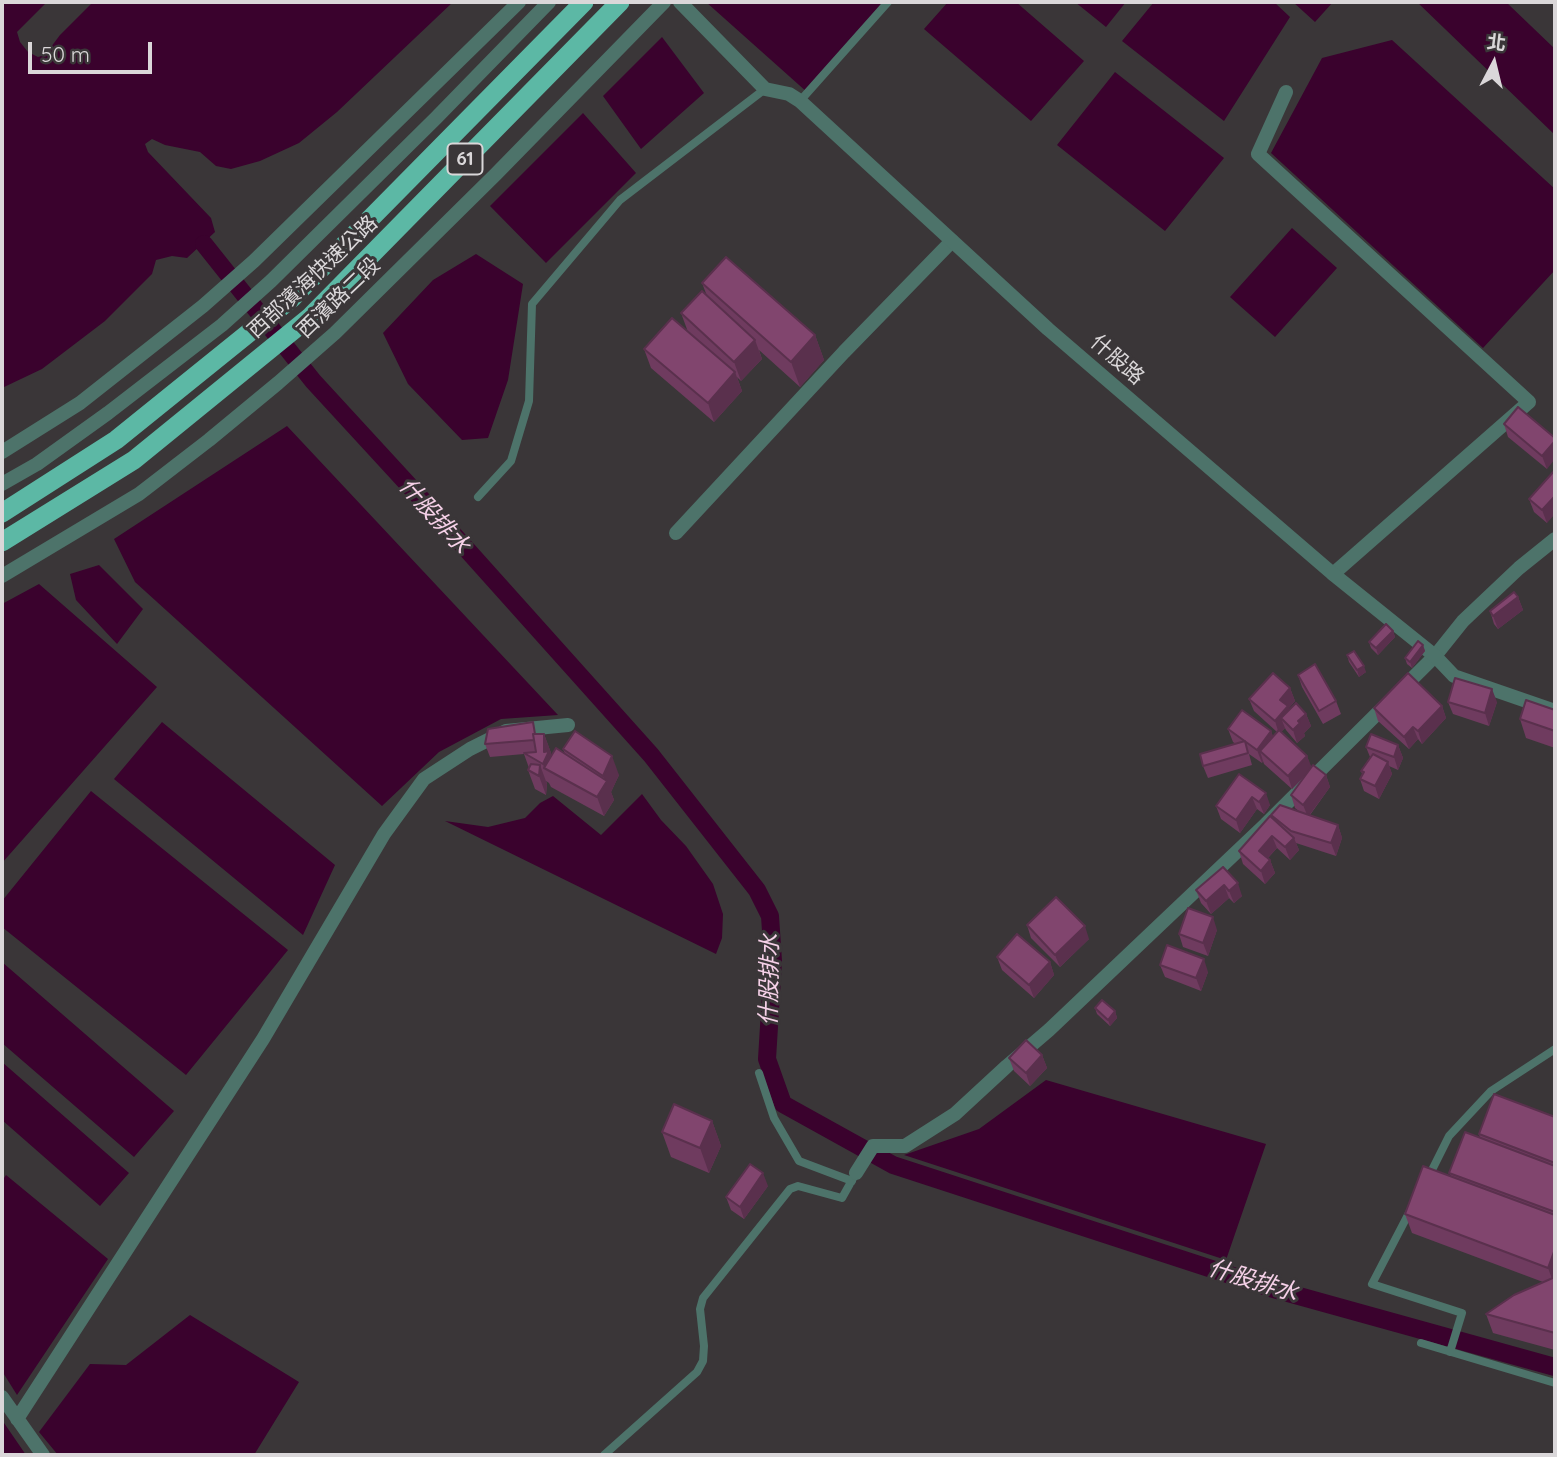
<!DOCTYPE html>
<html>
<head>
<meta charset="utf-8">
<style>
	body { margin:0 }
	#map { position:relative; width:1557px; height:1457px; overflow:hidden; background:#3a3638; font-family:Quicksand,"Noto Sans TC",sans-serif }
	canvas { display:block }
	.frame { position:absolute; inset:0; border:4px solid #dad7d9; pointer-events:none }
	.north { position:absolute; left:1459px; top:28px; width:70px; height:70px; -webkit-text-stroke:5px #3a3638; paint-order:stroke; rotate:7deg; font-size:19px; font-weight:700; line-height:28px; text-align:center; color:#dad7d9 }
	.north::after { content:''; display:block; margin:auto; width:24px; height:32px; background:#dad7d9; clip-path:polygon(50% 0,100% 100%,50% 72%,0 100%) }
	.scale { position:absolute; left:28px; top:42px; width:124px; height:32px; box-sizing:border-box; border:4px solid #dad7d9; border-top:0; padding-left:9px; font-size:21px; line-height:24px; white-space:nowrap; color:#dad7d9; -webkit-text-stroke:5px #3a3638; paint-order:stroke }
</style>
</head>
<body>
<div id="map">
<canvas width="1557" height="1457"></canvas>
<div class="frame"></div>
<div class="north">北</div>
<div class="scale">50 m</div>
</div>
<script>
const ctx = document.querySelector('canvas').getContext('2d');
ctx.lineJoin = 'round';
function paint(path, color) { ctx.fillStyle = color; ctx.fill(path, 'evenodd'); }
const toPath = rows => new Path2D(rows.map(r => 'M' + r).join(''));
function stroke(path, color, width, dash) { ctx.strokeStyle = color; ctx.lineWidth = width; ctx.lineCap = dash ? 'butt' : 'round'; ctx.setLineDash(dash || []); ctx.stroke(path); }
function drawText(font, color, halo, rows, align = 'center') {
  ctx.font = font + ' Quicksand,"Noto Sans TC",sans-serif'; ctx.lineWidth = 6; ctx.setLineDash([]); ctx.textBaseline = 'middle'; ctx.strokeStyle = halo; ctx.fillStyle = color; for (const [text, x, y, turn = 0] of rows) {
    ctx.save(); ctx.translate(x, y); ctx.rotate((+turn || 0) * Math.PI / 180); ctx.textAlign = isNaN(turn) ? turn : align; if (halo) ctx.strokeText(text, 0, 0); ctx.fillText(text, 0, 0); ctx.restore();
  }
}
const water = toPath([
	[2,2,47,2,17,32,20,42,28,52,38,57,45,55,60,35,93,2,453,2,337,112,299,143,260,161,231,169,216,166,200,152,165,145,152,139,145,144,148,152,211,218,215,232,187,258,172,256,156,260,152,274,105,321,42,369,2,388],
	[706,2,892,2,808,93],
	[948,2,1016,2,1084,61,1031,121,924,29],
	[1075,2,1126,2,1106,27],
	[1154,2,1274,2,1290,17,1224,121,1122,41],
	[1293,2,1333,2,1315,22],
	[1417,2,1506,2,1555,49,1555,135],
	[662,37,704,93,641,149,603,96],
	[1392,40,1555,189,1555,270,1483,348,1271,153,1322,58],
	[1115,72,1224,158,1165,231,1057,145],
	[583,113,636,173,546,263,490,206],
	[1292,228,1337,268,1275,337,1230,297],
	[476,254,523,284,508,380,488,438,462,440,408,384,383,333,433,280],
	[287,426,558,715,501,719,439,752,382,806,135,582,114,539],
	[99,565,143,609,117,644,76,600,70,574],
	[39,584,157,687,2,863,2,604],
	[162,722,335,865,303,935,114,779],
	[91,791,288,950,186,1075,2,927,2,901],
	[642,794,661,820,686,846,713,884,723,914,722,938,716,954,445,821,488,827,525,818,540,803,553,796,601,835],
	[2,962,174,1111,134,1157,2,1043],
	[2,1062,129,1173,100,1206,2,1120],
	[1046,1080,1266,1144,1226,1260,904,1155,979,1129],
	[6,1175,108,1259,17,1395,2,1371,2,1181],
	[190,1315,299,1382,254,1455,58,1455,39,1432,90,1364,126,1365],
	[2,1420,26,1455,2,1455]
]);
const canal = toPath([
	[204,244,313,381,427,505,651,755,757,890,770,916,773,961,767,1059,783,1104,893,1165,1270,1288,1555,1367]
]);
const service = toPath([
	[800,101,888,2],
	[478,497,511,461,529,401,532,304,620,200,765,89],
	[759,1073,774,1118,799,1161,852,1181],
	[1429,1176,1449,1136,1491,1091,1555,1049],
	[1411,1209,1372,1284,1462,1313,1450,1352],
	[1421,1343,1555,1383],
	[604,1455,697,1372,703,1361,704,1346,700,1309,703,1298,790,1189,798,1186,842,1198,856,1173]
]);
const minor = toPath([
	[1286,92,1258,154,1529,402,1333,574],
	[2,452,80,403,203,306,254,261,519,2],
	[676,533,844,352,952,241],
	[856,1173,873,1146,905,1146,955,1114,1007,1066,1049,1030,1266,824,1435,656,1463,621,1519,568,1555,539],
	[2,1397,43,1455],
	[17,1419,263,1039,384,834,424,779,470,749,506,731,568,725]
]);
const tertiary = toPath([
	[680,2,765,89,789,94,800,101,1048,329,1333,574,1435,656,1454,676,1555,711],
	[2,484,37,464,108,413,222,325,271,281,436,118,549,2],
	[2,576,139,494,209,440,278,383,335,333,496,174,664,2]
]);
const trunk = toPath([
	[2,513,116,440,292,298,584,2],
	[2,542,134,460,311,316,620,2]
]);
const wall = toPath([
	[702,283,815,335,824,360,800,387,759,350,762,359,741,381,737,377,742,391,714,422,651,368,644,349,688,332,681,313,707,296],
	[1504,424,1555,438,1547,469,1508,437],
	[1555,470,1547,523,1534,512,1529,499],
	[1518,597,1523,610,1498,629,1494,624,1490,611],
	[1393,631,1395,637,1378,655,1371,648,1369,642],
	[1423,645,1425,651,1412,668,1407,664,1405,658],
	[1347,655,1366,672,1359,677,1349,662],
	[1298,675,1336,701,1341,714,1323,724,1302,687],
	[1290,688,1295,701,1289,708,1289,710,1306,714,1311,726,1304,733,1305,736,1297,743,1286,730,1285,728,1281,732,1307,756,1311,768,1326,775,1330,787,1310,815,1338,825,1342,838,1336,856,1296,843,1299,850,1290,860,1277,848,1268,858,1270,860,1275,873,1265,884,1243,864,1239,851,1272,818,1271,815,1300,812,1295,808,1291,795,1308,773,1292,789,1264,764,1263,761,1262,763,1249,754,1252,765,1208,778,1203,766,1236,744,1233,742,1228,729,1271,731,1273,737,1277,732,1254,711,1249,699],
	[1448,702,1497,702,1489,726,1453,714],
	[1442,706,1446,718,1422,744,1418,739,1409,749,1378,721,1374,708],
	[1555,710,1555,748,1526,738,1520,719],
	[537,734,544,734,551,753,551,757,565,754,563,749,619,775,611,792,614,800,604,816,551,787,549,783,546,781,547,784,546,795,535,789,528,770,529,768,524,754,490,757,485,744],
	[1398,745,1403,758,1398,770,1389,766,1392,774,1379,799,1364,791,1360,779,1362,774,1361,771,1370,757,1366,747],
	[1239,774,1270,805,1264,814,1257,809,1240,833,1221,819,1216,806],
	[1223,867,1242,896,1234,903,1229,898,1211,914,1201,903,1196,890],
	[1027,925,1089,939,1060,967,1031,938],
	[1217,930,1208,956,1183,947,1179,934],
	[997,957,1050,962,1054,975,1034,998,1002,970],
	[1160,965,1208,972,1201,991,1165,977],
	[1095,1008,1115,1011,1117,1018,1110,1026,1097,1014],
	[1042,1055,1047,1068,1030,1086,1014,1071,1009,1058],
	[1555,1117,1555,1350,1493,1333,1486,1314,1543,1282,1412,1233,1405,1214,1451,1176,1449,1173,1480,1138,1479,1134],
	[712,1121,721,1146,709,1173,671,1157,662,1132],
	[768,1186,744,1219,731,1210,726,1197]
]);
const shadedWall = toPath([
	[815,335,824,360,800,387,791,362],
	[755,340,762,359,741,381,734,362],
	[735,372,742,391,714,422,708,403],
	[1555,441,1555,459,1547,469,1542,456],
	[1555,496,1555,514,1547,523,1542,510],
	[1518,597,1523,610,1498,629,1493,616],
	[1393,631,1395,637,1378,655,1376,648],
	[1423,645,1425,651,1412,668,1410,662],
	[1364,666,1366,672,1359,677,1357,670],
	[1290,688,1295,701,1289,708,1293,719,1281,718,1285,728,1279,734,1275,721,1280,700],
	[1492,689,1497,702,1489,726,1485,713],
	[1442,706,1446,718,1422,744,1418,731],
	[1306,714,1311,726,1304,733,1305,736,1297,743,1293,730,1298,721],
	[1413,727,1418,739,1409,749,1404,737],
	[1271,731,1276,744,1260,751,1263,761,1262,763,1257,750],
	[544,734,551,753,551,756,544,768,543,764,544,752],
	[1398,745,1403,758,1398,770,1394,757],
	[612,756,619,775,611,792,614,800,604,816,597,797,605,783,603,776],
	[1307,756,1312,768,1292,789,1288,776],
	[1388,762,1392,774,1379,799,1375,786],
	[540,765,547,784,546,795,539,776],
	[1326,775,1330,787,1308,817,1303,805],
	[1266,793,1270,805,1264,814,1259,802],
	[1252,797,1257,809,1240,833,1236,820],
	[1338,825,1342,838,1336,856,1331,843],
	[1272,836,1277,848,1263,863,1259,851],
	[1294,838,1299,850,1290,860,1285,847],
	[1270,860,1275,873,1265,884,1261,871],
	[1238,883,1242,896,1234,903,1229,891],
	[1224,885,1229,898,1211,914,1206,901],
	[1213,917,1217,930,1208,956,1203,943],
	[1085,926,1089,939,1060,967,1055,955],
	[1204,959,1208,972,1201,991,1196,978],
	[1050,962,1054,975,1034,998,1029,985],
	[1115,1011,1117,1018,1110,1026,1108,1020],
	[1042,1055,1047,1068,1030,1086,1026,1073],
	[712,1121,721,1146,709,1173,700,1148],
	[763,1173,768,1186,744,1219,740,1207],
	[1555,1249,1555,1287,1548,1268]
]);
const building = toPath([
	[726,257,815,335,791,362,702,283,726,257],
	[702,291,755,340,734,362,681,313,702,291],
	[672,318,735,372,708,403,644,349,672,318],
	[1518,407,1555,438,1555,441,1542,456,1504,424,1518,407],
	[1555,470,1555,496,1542,510,1529,499,1555,470],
	[1514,592,1518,597,1493,616,1490,611,1514,592],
	[1386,624,1393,631,1376,648,1369,642,1386,624],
	[1418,641,1423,645,1410,662,1405,658,1418,641],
	[1354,651,1364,666,1357,670,1347,655,1354,651],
	[1315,664,1336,701,1319,711,1298,675,1315,664],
	[1273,673,1290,688,1280,700,1288,706,1275,721,1249,699,1273,673],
	[1408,673,1442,706,1418,731,1413,727,1404,737,1374,708,1408,673],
	[1455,678,1492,689,1485,713,1448,702,1455,678],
	[1526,700,1555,710,1555,731,1520,719,1526,700],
	[1296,703,1306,714,1298,721,1300,723,1293,730,1281,718,1296,703],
	[1242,710,1271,731,1257,750,1228,729,1242,710],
	[533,722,535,734,533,734,534,740,485,744,488,729,533,722],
	[1279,730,1307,756,1288,776,1260,751,1279,730],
	[575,731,612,756,603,776,563,749,575,731],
	[533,734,544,734,544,752,549,751,543,764,524,753,536,752,533,734],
	[1371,734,1398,745,1394,757,1366,747,1371,734],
	[1245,741,1248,753,1203,766,1200,754,1245,741],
	[556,748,607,781,597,797,544,768,556,748],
	[1373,754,1388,762,1375,786,1360,779,1364,772,1361,771,1373,754],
	[531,764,540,765,539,776,528,770,531,764],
	[1313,765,1326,775,1303,805,1291,795,1313,765],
	[1239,774,1266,793,1259,802,1252,797,1236,820,1216,806,1239,774],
	[1280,805,1338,825,1331,843,1291,831,1271,815,1280,805],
	[1270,816,1294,838,1285,847,1272,836,1259,851,1270,860,1261,871,1239,851,1270,816],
	[1223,867,1238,883,1229,891,1224,885,1206,901,1196,890,1223,867],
	[1056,897,1085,926,1055,955,1027,925,1056,897],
	[1188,908,1213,917,1203,943,1179,934,1188,908],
	[1017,934,1050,962,1029,985,997,957,1017,934],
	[1167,945,1204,959,1196,978,1160,965,1167,945],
	[1102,1000,1115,1011,1108,1020,1095,1008,1102,1000],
	[1026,1040,1042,1055,1026,1073,1009,1058,1026,1040],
	[1494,1094,1555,1117,1555,1163,1479,1134,1494,1094],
	[674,1104,712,1121,700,1148,662,1132,674,1104],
	[1465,1132,1555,1166,1555,1212,1449,1173,1465,1132],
	[750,1164,763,1173,740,1207,726,1197,750,1164],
	[1423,1166,1555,1215,1555,1249,1548,1268,1405,1214,1423,1166],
	[1555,1277,1555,1333,1486,1314,1514,1295,1555,1277]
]);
const shields = [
	[465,159,35]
];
const shieldNames = [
	["61",465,159]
];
const streetNames = [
	["西部濱海快速公路",313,277,-43],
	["西濱路二段",339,298,-44],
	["什股路",1117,360,41]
];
const waterNames = [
	["什股排水",434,516,48],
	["什股排水",770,980,-89],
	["什股排水",1253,1281,17]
];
paint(water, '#3a022d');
stroke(canal, '#3a022d', 18);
stroke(service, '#4d736a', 8);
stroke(minor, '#4d736a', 14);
stroke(tertiary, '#4d736a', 14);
stroke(trunk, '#5cb8a5', 19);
paint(wall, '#6f3b5f');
paint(shadedWall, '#5a304d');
paint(building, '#81456e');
stroke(building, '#5a304d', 2);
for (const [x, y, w] of shields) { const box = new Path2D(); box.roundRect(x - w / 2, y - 15.5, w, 31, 5); ctx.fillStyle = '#3a3638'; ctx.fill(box); stroke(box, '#dad7d9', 2); }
drawText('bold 19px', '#dad7d9', null, shieldNames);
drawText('21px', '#dad7d9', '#3a3638', streetNames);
drawText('italic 23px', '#f6d1e8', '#3a3638', waterNames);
</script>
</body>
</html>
